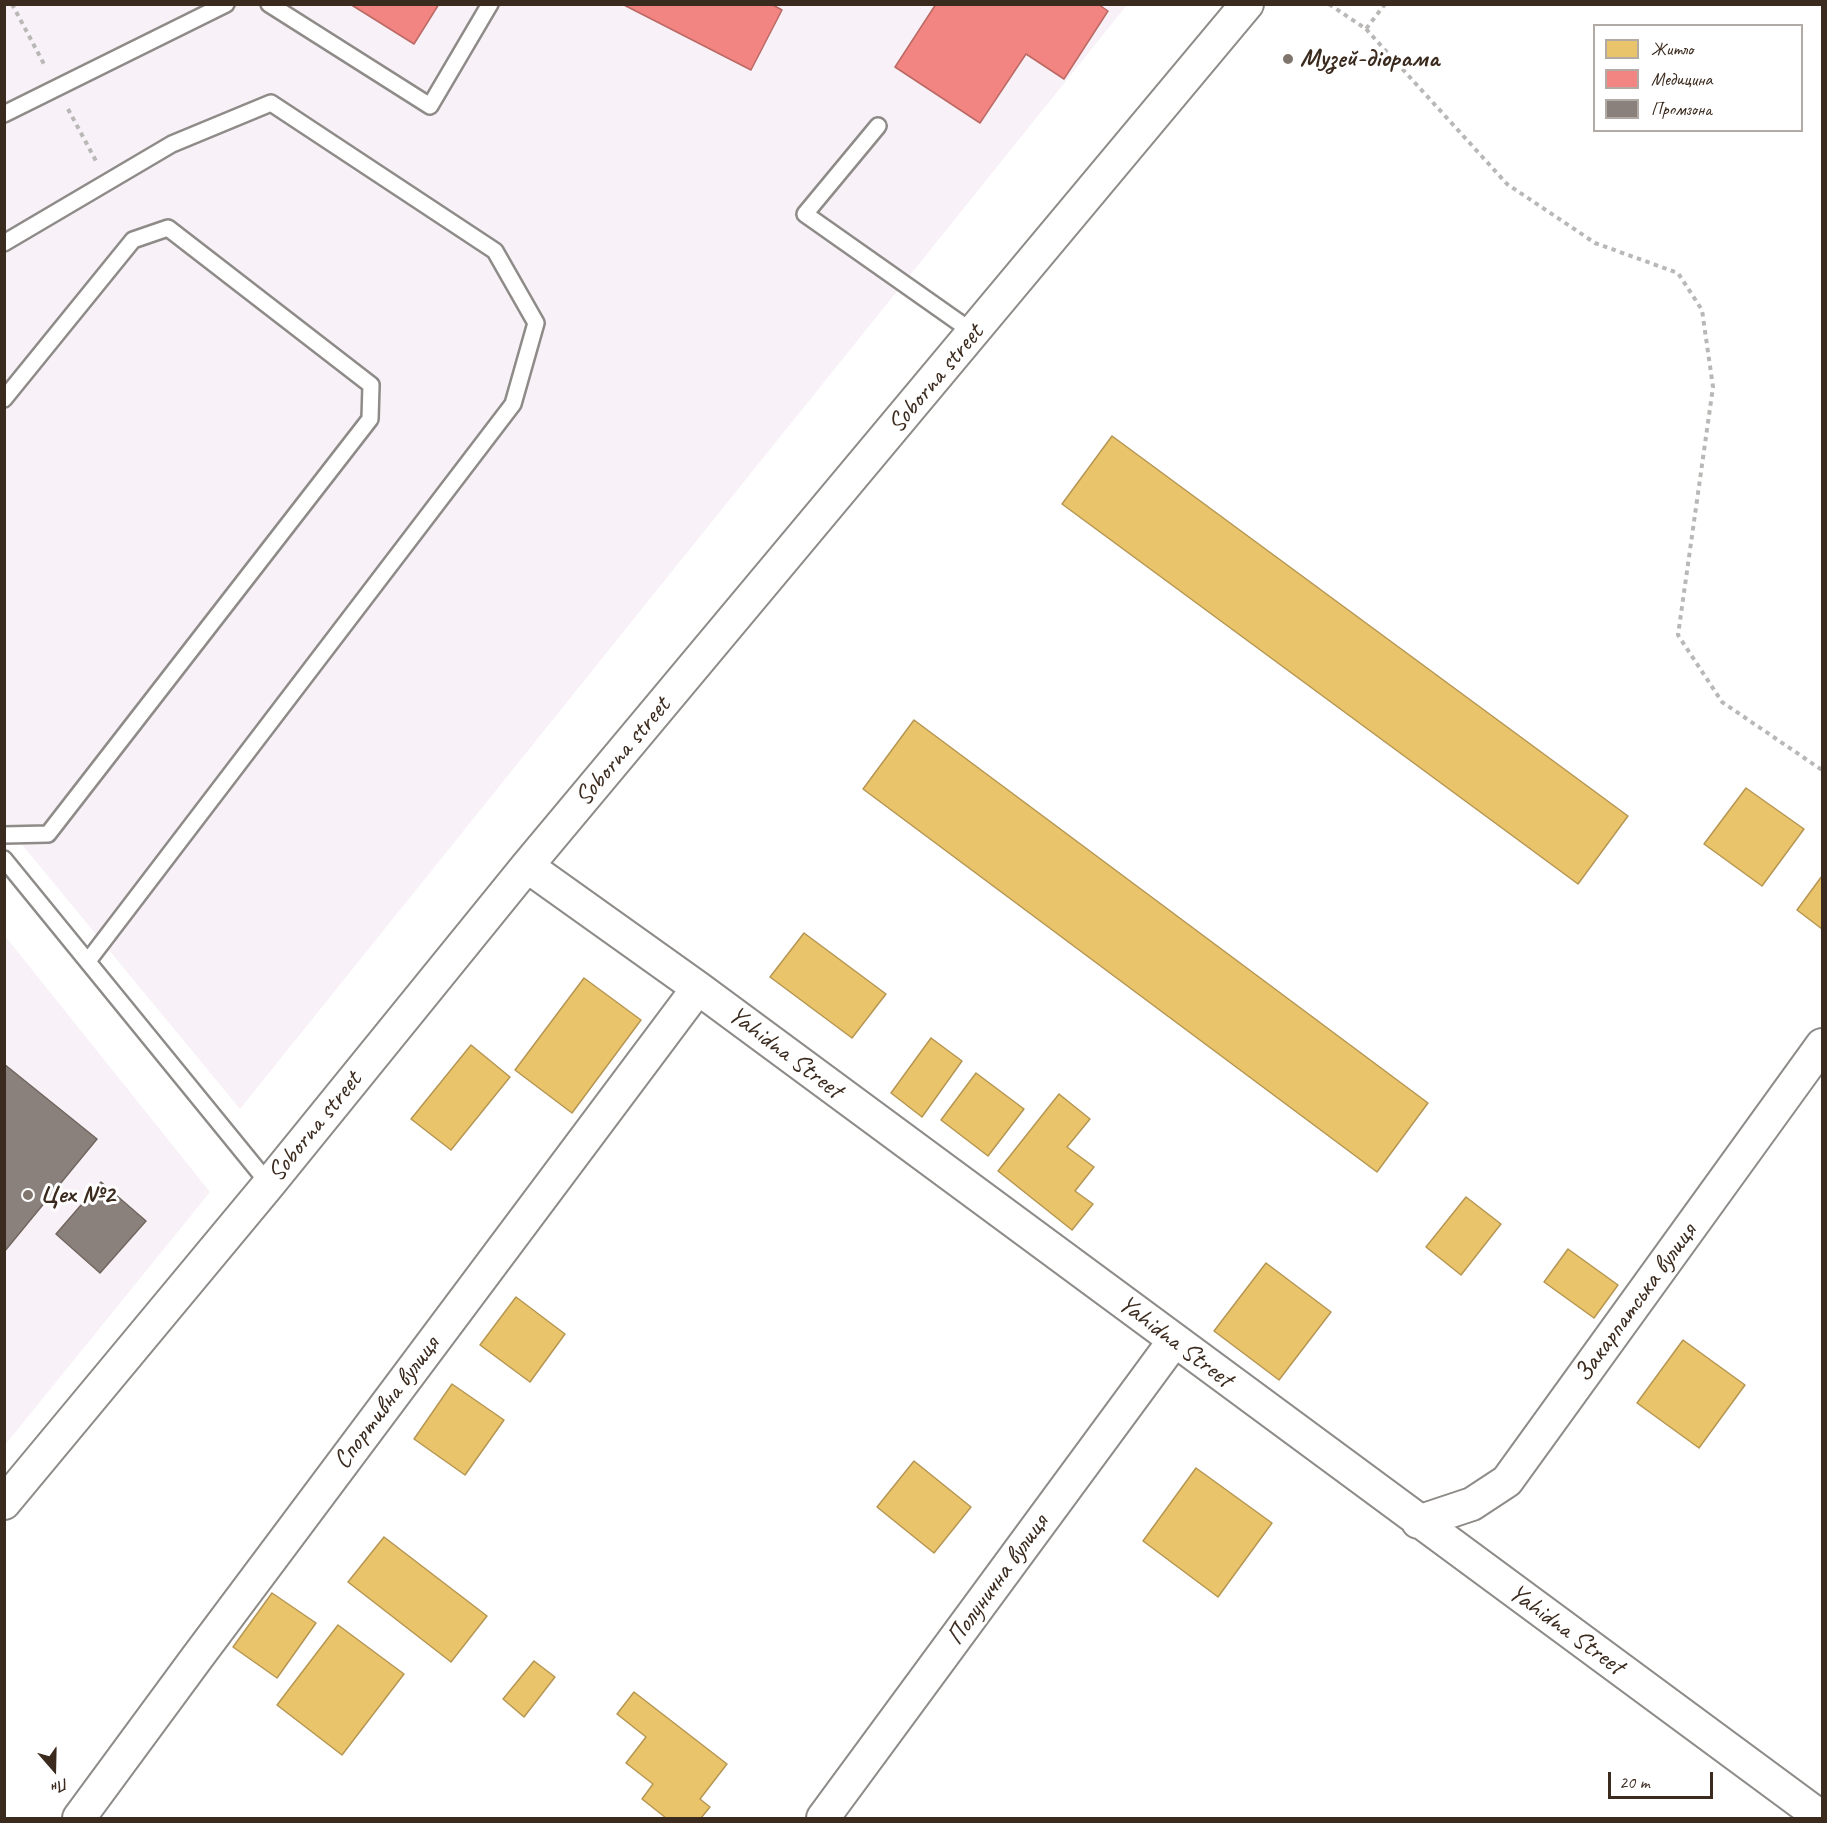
<!DOCTYPE html>
<html>
<head>
<meta charset="utf-8">
<style>
	body { margin:0 }
	#map { position:relative; width:1827px; height:1823px; overflow:hidden; background:#fff; font-family:Caveat,sans-serif }
	canvas { display:block }
	.frame { position:absolute; inset:0; border:6px solid #3b2a1e; pointer-events:none }
	.legend { position:absolute; left:1593px; top:24px; width:210px; height:108px; box-sizing:border-box; background:#fff; border:2px solid #b1aaa5; margin:0; padding:8px 10px; list-style:none; font-size:18px; color:#3b2a1e }
	.legend li { display:flex; align-items:center; gap:12px; height:30px }
	.legend b { width:30px; border:2px solid #b1aaa5 }
	.north { position:absolute; left:24px; top:1739px; width:60px; height:60px; -webkit-text-stroke:4px #fff; paint-order:stroke; rotate:160deg; font-size:16px; font-weight:700; line-height:24px; text-align:center; color:#3b2a1e }
	.north::after { content:''; display:block; margin:auto; width:21px; height:27px; background:#3b2a1e; clip-path:polygon(50% 0,100% 100%,50% 72%,0 100%) }
	.scale { position:absolute; left:1608px; top:1772px; width:105px; height:27px; box-sizing:border-box; border:3px solid #3b2a1e; border-top:0; padding-left:8px; font-size:18px; line-height:21px; white-space:nowrap; color:#3b2a1e; -webkit-text-stroke:4px #fff; paint-order:stroke }
</style>
</head>
<body>
<div id="map">
<canvas width="1827" height="1823"></canvas>
<div class="frame"></div>
<ul class="legend">
<li><b style="height:16px;background:#e9c46a"></b>Житло</li>
<li><b style="height:16px;background:#f28482"></b>Медицина</li>
<li><b style="height:16px;background:#8a817c"></b>Промзона</li>
</ul>
<div class="north">Пн</div>
<div class="scale">20 m</div>
</div>
<script>
const ctx = document.querySelector('canvas').getContext('2d');
ctx.lineJoin = 'round';
function paint(path, color) { ctx.fillStyle = color; ctx.fill(path, 'evenodd'); }
const toPath = rows => new Path2D(rows.map(r => 'M' + r).join(''));
function stroke(path, color, width, dash) { ctx.strokeStyle = color; ctx.lineWidth = width; ctx.lineCap = dash ? 'butt' : 'round'; ctx.setLineDash(dash || []); ctx.stroke(path); }
function drawText(font, color, halo, rows, align = 'center') {
  ctx.font = font + ' Caveat,sans-serif'; ctx.lineWidth = 6; ctx.setLineDash([]); ctx.textBaseline = 'middle'; ctx.strokeStyle = halo; ctx.fillStyle = color; for (const [text, x, y, turn = 0] of rows) {
    ctx.save(); ctx.translate(x, y); ctx.rotate((+turn || 0) * Math.PI / 180); ctx.textAlign = isNaN(turn) ? turn : align; if (halo) ctx.strokeText(text, 0, 0); ctx.fillText(text, 0, 0); ctx.restore();
  }
}
const built = toPath([
	[4,5,1127,5,240,1109,5,824],
	[5,936,210,1192,5,1445]
]);
const homes = toPath([
	[1112,436,1628,816,1578,884,1062,504,1112,436],
	[914,720,1428,1103,1377,1172,863,789,914,720],
	[1746,788,1804,829,1762,886,1704,844,1746,788],
	[1822,876,1822,929,1797,910,1822,876],
	[804,933,886,994,852,1038,770,977,804,933],
	[584,978,641,1020,572,1113,515,1070,584,978],
	[931,1038,962,1061,922,1117,891,1093,931,1038],
	[471,1045,510,1077,451,1150,411,1119,471,1045],
	[976,1073,1024,1109,988,1156,941,1120,976,1073],
	[1059,1094,1090,1119,1067,1147,1094,1167,1075,1191,1093,1204,1072,1230,998,1171,1059,1094],
	[1466,1197,1501,1224,1461,1275,1426,1247,1466,1197],
	[1568,1249,1618,1285,1594,1318,1544,1282,1568,1249],
	[1266,1263,1331,1312,1279,1380,1214,1331,1266,1263],
	[516,1297,565,1334,530,1382,480,1345,516,1297],
	[1683,1340,1745,1385,1699,1448,1637,1403,1683,1340],
	[452,1384,504,1420,465,1475,414,1439,452,1384],
	[914,1461,971,1507,934,1553,877,1507,914,1461],
	[1196,1468,1272,1523,1218,1597,1143,1541,1196,1468],
	[384,1537,487,1616,451,1662,348,1582,384,1537],
	[272,1593,316,1623,277,1678,233,1647,272,1593],
	[338,1625,404,1674,342,1755,277,1705,338,1625],
	[534,1661,555,1677,524,1717,503,1699,534,1661],
	[634,1692,727,1764,700,1799,710,1807,701,1818,666,1818,642,1799,653,1784,626,1763,646,1737,617,1714,634,1692]
]);
const health = toPath([
	[350,4,439,4,414,44,350,4],
	[622,4,771,4,782,10,751,70,622,4],
	[936,4,1098,4,1108,11,1064,79,1026,54,980,123,895,67,936,4]
]);
const industry = toPath([
	[4,1064,97,1139,4,1252,4,1064],
	[101,1182,146,1221,100,1273,56,1234,101,1182]
]);
const path = toPath([
	[12,4,45,66],
	[1329,4,1366,29,1385,4],
	[1366,29,1507,184,1595,243,1678,273,1702,310,1713,387,1678,635,1722,702,1822,770],
	[68,109,96,161]
]);
const lane = toPath([
	[269,4,430,106,490,4],
	[4,114,226,4],
	[878,126,805,214,974,333],
	[4,243,172,144,271,103,495,251,536,323,513,404,88,961],
	[4,399,133,240,168,228,371,385,370,419,48,834,4,835],
	[4,859,269,1184]
]);
const street = toPath([
	[527,866,698,988,1822,1818],
	[4,1503,269,1184,527,866,1247,4],
	[1418,1522,1472,1504,1507,1481,1822,1045],
	[79,1818,196,1659,698,988],
	[823,1818,1174,1341]
]);
const markers = [
	[1288,59,6,"#80756d"],
	[28,1195,6,"#80756d"]
];
const poiNames = [
	["Музей-діорама",1300,59],
	["Цех №2",40,1195]
];
const streetNames = [
	["Soborna street",936,379,-50],
	["Soborna street",623,752,-50],
	["Yahidna Street",785,1053,37],
	["Soborna street",315,1127,-51],
	["Закарпатська вулиця",1636,1303,-54],
	["Yahidna Street",1175,1342,37],
	["Спортивна вулиця",387,1403,-53],
	["Полунична вулиця",998,1580,-54],
	["Yahidna Street",1566,1630,36]
];
paint(built, '#f8f1f7');
paint(homes, '#e9c46a');
stroke(homes, '#b59653', 1.5);
paint(health, '#f28482');
stroke(health, '#bb6964', 1.5);
paint(industry, '#8a817c');
stroke(industry, '#726760', 1.5);
stroke(lane, '#8e8b88', 20);
stroke(street, '#8e8b88', 36);
stroke(path, '#b9b8b6', 4, [4.5, 4.5]);
stroke(lane, '#fff', 15);
stroke(street, '#fff', 32);
for (const [x, y, r, color] of markers) { const dot = new Path2D(); dot.arc(x, y, r, 0, 2 * Math.PI); ctx.fillStyle = color; ctx.fill(dot); stroke(dot, '#fff', 2); }
drawText('bold 26px', '#3b2a1e', '#fff', poiNames, 'left');
drawText('26px', '#3b2a1e', '#fff', streetNames);
</script>
</body>
</html>
